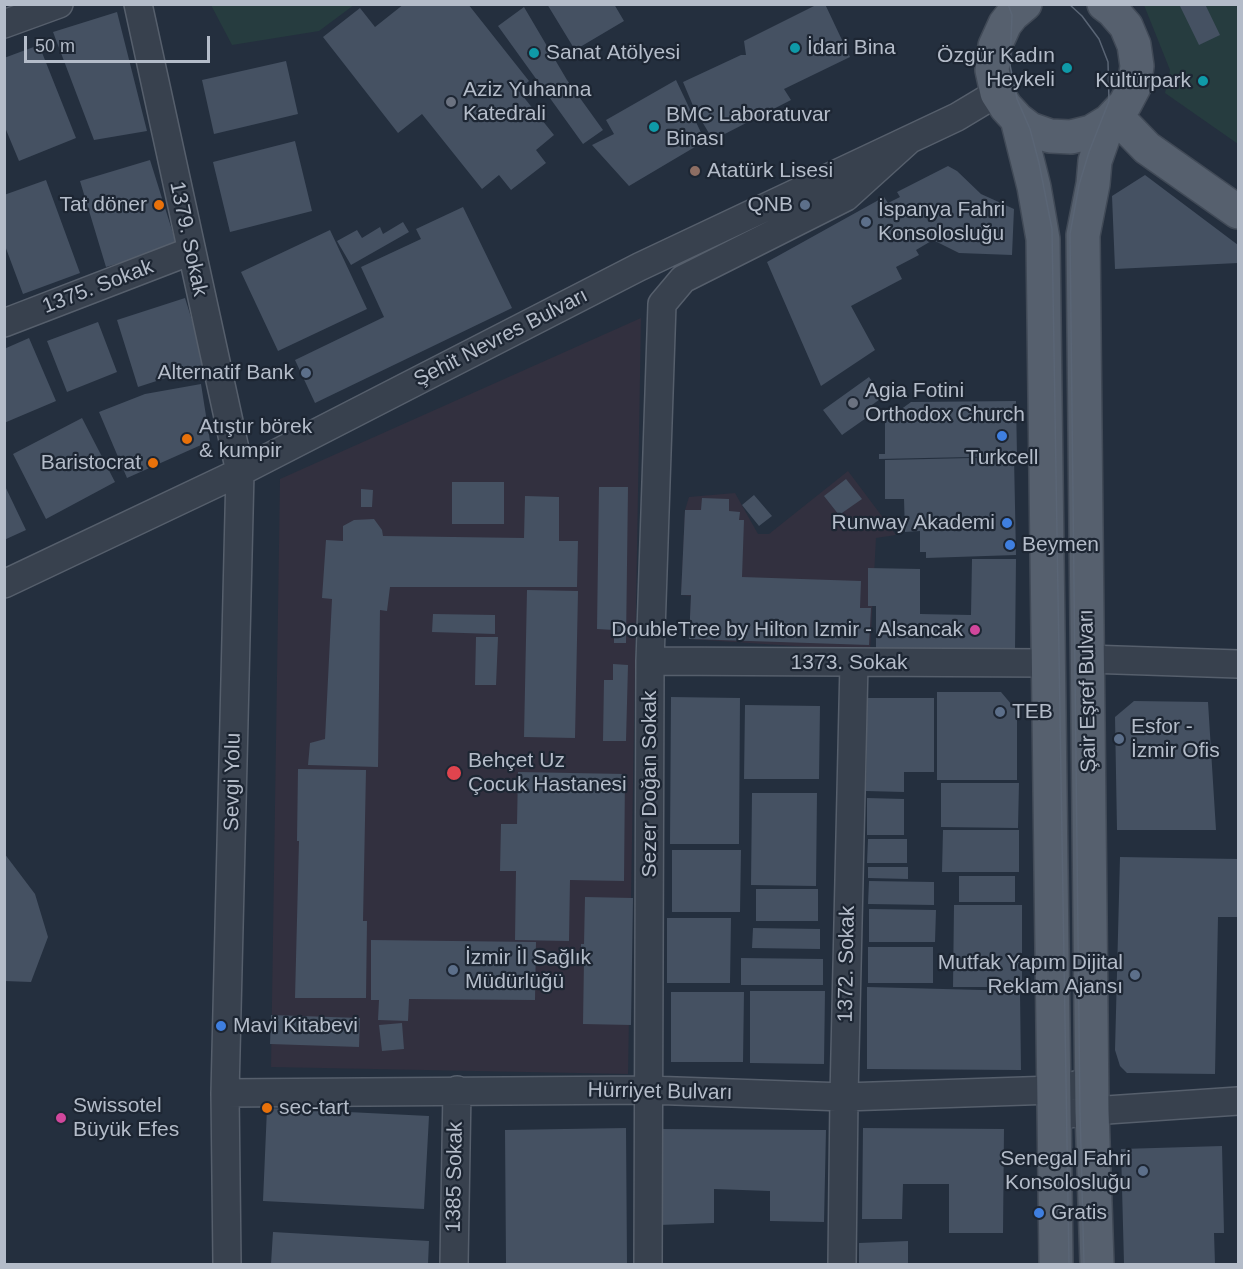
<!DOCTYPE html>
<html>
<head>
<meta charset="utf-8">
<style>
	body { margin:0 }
	#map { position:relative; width:1243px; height:1269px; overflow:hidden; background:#242f3e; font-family:Helvetica,sans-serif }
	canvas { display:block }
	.frame { position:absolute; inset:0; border:6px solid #b4bcc9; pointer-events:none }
	.scale { position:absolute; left:24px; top:36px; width:186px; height:27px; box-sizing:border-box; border:3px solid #b4bcc9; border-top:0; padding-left:8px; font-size:18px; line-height:21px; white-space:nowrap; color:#b4bcc9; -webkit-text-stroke:4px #1d2633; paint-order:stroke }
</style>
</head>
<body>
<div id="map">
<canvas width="1243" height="1269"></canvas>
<div class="frame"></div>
<div class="scale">50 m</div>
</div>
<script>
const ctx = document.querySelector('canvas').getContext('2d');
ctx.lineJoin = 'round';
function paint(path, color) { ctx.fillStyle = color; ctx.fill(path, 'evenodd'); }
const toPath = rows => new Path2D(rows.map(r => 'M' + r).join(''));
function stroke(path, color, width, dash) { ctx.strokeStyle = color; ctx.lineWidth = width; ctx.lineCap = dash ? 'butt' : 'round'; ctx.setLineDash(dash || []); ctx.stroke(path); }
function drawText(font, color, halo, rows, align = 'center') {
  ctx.font = font + ' Helvetica,sans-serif'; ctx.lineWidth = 4.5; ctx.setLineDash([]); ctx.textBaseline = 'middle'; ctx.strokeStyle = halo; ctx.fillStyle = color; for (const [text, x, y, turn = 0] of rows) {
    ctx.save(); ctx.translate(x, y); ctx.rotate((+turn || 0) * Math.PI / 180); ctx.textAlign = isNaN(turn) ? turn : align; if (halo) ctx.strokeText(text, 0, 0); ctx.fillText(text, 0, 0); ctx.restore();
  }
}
const medical = toPath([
	[641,318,628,1074,271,1067,280,479],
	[848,471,896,535,876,538,870,651,689,639,691,596,681,595,685,510,689,497,735,493,758,534,769,534]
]);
const green = toPath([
	[211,5,211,4,354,5,319,31,232,45],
	[1144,5,1238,5,1238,144,1165,93,1170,70]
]);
const building = toPath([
	[404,4,468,4,529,81,518,90,554,135,536,150,546,163,511,190,499,175,482,189,422,114,398,133,323,37,360,8,375,27],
	[547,4,614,4,624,21,575,50],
	[818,4,825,4,850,57,784,89,791,100,713,140,694,108,683,82,741,55,746,55,744,41],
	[1179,4,1205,4,1220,35,1199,45],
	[524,7,567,80,603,130,583,144,498,26],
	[117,12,147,131,94,140,53,32],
	[39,45,76,138,19,161,4,125,4,58],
	[286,61,298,114,214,134,202,80],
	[676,80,705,141,629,186,592,145,614,134,606,120],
	[295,141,312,211,230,232,213,162],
	[150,160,177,246,106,267,80,181],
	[948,166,957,171,981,194,1014,209,1012,255,959,253,933,240,916,250,919,255,896,267,902,279,851,306,875,350,821,386,767,262,884,197,888,203,900,197,897,192],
	[1145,175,1238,245,1238,263,1115,269,1112,196],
	[46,180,80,273,23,294,4,243,4,195],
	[463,207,512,308,315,403,295,360,384,317,361,267,421,239,416,229],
	[403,222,409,232,351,265,337,241,357,230,362,238,380,227,383,234],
	[330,230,367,309,278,351,241,272],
	[185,298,206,365,138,387,117,320],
	[98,322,117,372,67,392,47,341],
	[29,338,56,401,4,423,4,349],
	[869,377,883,397,865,410,869,416,842,435,823,410],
	[201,384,210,441,127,478,99,412,145,394],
	[1016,401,1017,456,879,459,879,454,885,454,885,421,911,402],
	[82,418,115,482,46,519,13,454],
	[1014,457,1016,555,926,558,926,552,920,552,920,531,905,532,904,499,885,499,885,460],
	[846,479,862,499,839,515,824,496],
	[452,482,504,482,504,524,452,524],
	[4,484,26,530,4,540],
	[599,487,628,487,626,643,614,643,614,630,597,629],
	[361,489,373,490,372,507,361,507],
	[754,495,772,516,759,526,742,505],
	[525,496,559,497,559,541,578,541,577,587,390,587,387,611,380,610,378,767,308,765,310,743,325,739,332,599,322,598,326,540,343,541,343,526,354,520,374,519,382,530,383,536,524,538],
	[702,498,729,499,729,511,740,512,739,520,744,520,742,577,861,581,860,608,871,608,869,645,689,639,691,595,681,595,685,510,701,510],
	[972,559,1016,559,1015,650,876,649,876,606,868,606,868,568,920,569,920,614,971,615],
	[527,590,578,591,575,738,524,737],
	[433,614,495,615,495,634,432,632],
	[476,637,498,637,496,685,475,685],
	[613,664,628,665,626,741,603,741,604,680,613,680],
	[937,692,1001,692,1017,711,1017,780,937,780],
	[671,697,740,698,739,844,670,844],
	[867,698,934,698,934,772,904,772,904,792,866,791],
	[1134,701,1208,702,1216,830,1117,830,1115,717],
	[745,705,820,706,819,779,744,779],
	[298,769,366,770,363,921,367,921,366,998,295,998,299,841,297,841],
	[518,772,625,774,624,881,570,880,569,941,515,940,516,871,500,871,501,824,517,824],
	[941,783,1019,783,1018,828,941,827],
	[752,793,817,793,816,886,751,885],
	[867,798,904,799,904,835,867,835],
	[943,830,1019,830,1019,872,942,872],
	[868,839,907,839,907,863,867,863],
	[672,850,741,850,740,912,672,912],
	[4,853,35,894,48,937,31,982,4,981],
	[1120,857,1238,859,1238,917,1218,917,1215,1074,1127,1073,1120,1066,1115,1050],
	[868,867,908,867,908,879,868,878],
	[959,876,1015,876,1015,902,959,902],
	[869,881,934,882,934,905,868,904],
	[756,889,818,889,818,921,756,921],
	[585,897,633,898,631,1025,583,1024,584,960,581,960,581,944,584,944],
	[954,905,1022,905,1022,987,953,987],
	[869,909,936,910,935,942,869,942],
	[667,918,731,918,730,983,667,983],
	[753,928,820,929,820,949,752,948],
	[371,940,536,942,535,1000,409,999,408,1021,378,1020,379,1000,371,1000],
	[868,947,933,947,933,983,868,983],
	[741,958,823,959,823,985,741,985],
	[867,987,1020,991,1021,1070,867,1069],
	[750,991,825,991,824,1064,750,1063],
	[671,992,744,992,743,1062,671,1062],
	[271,1015,360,1018,359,1047,270,1044],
	[402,1023,404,1049,382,1051,379,1025],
	[267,1108,429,1116,424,1209,263,1201],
	[626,1128,627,1264,506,1264,505,1130],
	[863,1128,1004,1129,1003,1233,949,1233,949,1184,903,1184,902,1219,862,1219],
	[658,1129,826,1130,824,1222,770,1221,770,1191,714,1189,714,1223,659,1225],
	[1222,1146,1224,1233,1214,1233,1215,1264,1124,1264,1121,1149],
	[273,1232,429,1241,428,1264,271,1264],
	[908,1241,908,1264,859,1264,859,1243]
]);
const minor = toPath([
	[138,4,240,472,225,1093,227,1264],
	[4,24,59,4],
	[4,323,191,251],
	[4,584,240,472,639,267,957,117,997,93],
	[1087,659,1238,664],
	[650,661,1047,663],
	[225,1093,648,1090,844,1097,1054,1090,1094,1081],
	[1054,1116,1092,1111,1238,1101],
	[454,1264,457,1090],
	[648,1264,650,661,662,304,683,279,846,197,909,140],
	[842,1264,844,1097,854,663]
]);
const major = toPath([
	[1025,4,1012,15,1005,24,995,46,992,70,997,93,1006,107,1017,119,1030,129,1050,136,1071,137,1091,132,1109,121,1125,104,1134,87,1137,66,1134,45,1126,26,1112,10,1104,4],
	[1115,115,1147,148,1238,212],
	[1017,119,1034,187,1043,239,1056,1264],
	[1097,1264,1092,1111,1083,235,1093,184,1095,161,1109,121]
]);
const tram = toPath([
	[1008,4,1012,15,1010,65,1017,99,1030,129,1039,163,1052,229,1069,1264],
	[1069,4,1082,16,1099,39,1108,62,1109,101,1089,152,1079,185,1070,234,1080,1112,1084,1264]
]);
const markers = [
	[795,48,6,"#0f9aa8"],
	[534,53,6,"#0f9aa8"],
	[1067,68,6,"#0f9aa8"],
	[1203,81,6,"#0f9aa8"],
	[451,102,6,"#6b7280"],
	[654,127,6,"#0f9aa8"],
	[695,171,6,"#8d6e63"],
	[159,205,6,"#e8710a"],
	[805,205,6,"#5c6f8a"],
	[866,222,6,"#5c6f8a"],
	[306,373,6,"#5c6f8a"],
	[853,403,6,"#6b7280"],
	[1002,436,6,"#3f7fe0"],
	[187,439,6,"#e8710a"],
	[153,463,6,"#e8710a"],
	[1007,523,6,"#3f7fe0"],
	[1010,545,6,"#3f7fe0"],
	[975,630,6,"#d1479c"],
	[1000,712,6,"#5c6f8a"],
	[1119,739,6,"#5c6f8a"],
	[454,773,8,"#e0444e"],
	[453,970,6,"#5c6f8a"],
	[1135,975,6,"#5c6f8a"],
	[221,1026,6,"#3f7fe0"],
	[267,1108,6,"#e8710a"],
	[61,1118,6,"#d1479c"],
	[1143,1171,6,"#5c6f8a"],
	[1039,1213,6,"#3f7fe0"]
];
const poiNames = [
	["İdari Bina",807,48],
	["Sanat Atölyesi",546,53],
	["Özgür Kadın",1055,56,"right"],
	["Heykeli",1055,80,"right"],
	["Kültürpark",1191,81,"right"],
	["Aziz Yuhanna",463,90],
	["Katedrali",463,114],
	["BMC Laboratuvar",666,115],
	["Binası",666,139],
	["Atatürk Lisesi",707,171],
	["Tat döner",147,205,"right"],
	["QNB",793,205,"right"],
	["İspanya Fahri",878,210],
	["Konsolosluğu",878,234],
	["Alternatif Bank",294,373,"right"],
	["Agia Fotini",865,391],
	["Orthodox Church",865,415],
	["Atıştır börek",199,427],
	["& kumpir",199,451],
	["Turkcell",1002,458,"center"],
	["Baristocrat",141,463,"right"],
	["Runway Akademi",995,523,"right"],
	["Beymen",1022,545],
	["DoubleTree by Hilton Izmir - Alsancak",963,630,"right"],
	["TEB",1012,712],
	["Esfor -",1131,727],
	["İzmir Ofis",1131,751],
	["Behçet Uz",468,761],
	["Çocuk Hastanesi",468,785],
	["İzmir İl Sağlık",465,958],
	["Müdürlüğü",465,982],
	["Mutfak Yapım Dijital",1123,963,"right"],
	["Reklam Ajansı",1123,987,"right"],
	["Mavi Kitabevi",233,1026],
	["Swissotel",73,1106],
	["Büyük Efes",73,1130],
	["sec-tart",279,1108],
	["Senegal Fahri",1131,1159,"right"],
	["Konsolosluğu",1131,1183,"right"],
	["Gratis",1051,1213]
];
const streetNames = [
	["1379. Sokak",188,239,78],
	["1375. Sokak",98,287,-21],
	["Şehit Nevres Bulvarı",501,338,-27],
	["1373. Sokak",849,663],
	["Şair Eşref Bulvarı",1088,691,-91],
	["Sevgi Yolu",233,782,-89],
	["Sezer Doğan Sokak",650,784,-90],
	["1372. Sokak",847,964,-89],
	["Hürriyet Bulvarı",660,1092,1],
	["1385 Sokak",455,1177,-89]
];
paint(medical, '#32303f');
paint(green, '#263c3f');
paint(building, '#455162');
stroke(minor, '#565f6c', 30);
stroke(major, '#414a57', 36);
stroke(minor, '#38414e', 27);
stroke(major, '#56606e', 33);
stroke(tram, '#5a6575', 1.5);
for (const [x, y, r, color] of markers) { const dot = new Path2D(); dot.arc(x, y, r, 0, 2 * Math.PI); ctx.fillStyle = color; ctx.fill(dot); stroke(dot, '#1d2633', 2); }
drawText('21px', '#b4bcc9', '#1d2633', poiNames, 'left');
drawText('21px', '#b4bcc9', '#1d2633', streetNames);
</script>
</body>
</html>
